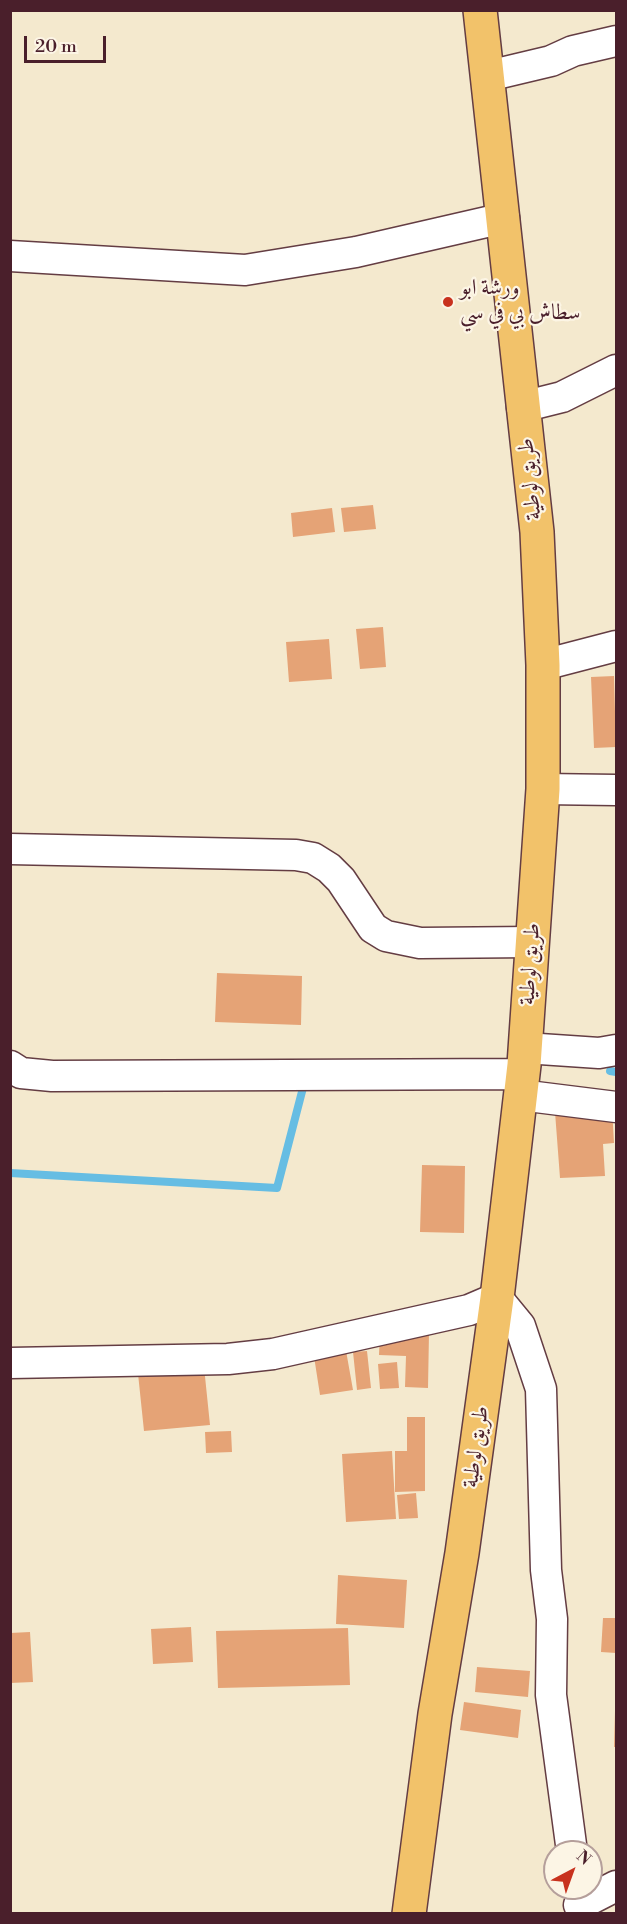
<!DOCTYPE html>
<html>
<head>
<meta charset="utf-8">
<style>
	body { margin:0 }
	#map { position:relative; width:627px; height:1924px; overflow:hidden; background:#f4e9ce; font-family:"Libre Bodoni",serif }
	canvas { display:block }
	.frame { position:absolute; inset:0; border:12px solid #4a1f2b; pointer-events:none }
	.north { position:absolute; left:543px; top:1840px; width:60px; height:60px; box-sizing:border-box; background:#fcf5e5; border:2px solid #b59f9b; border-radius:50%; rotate:41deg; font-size:16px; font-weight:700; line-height:24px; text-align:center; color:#4a1f2b }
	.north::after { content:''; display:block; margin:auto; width:21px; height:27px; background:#c8321e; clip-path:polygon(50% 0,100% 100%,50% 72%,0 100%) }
	.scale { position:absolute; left:24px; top:36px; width:82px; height:27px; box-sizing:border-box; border:3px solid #4a1f2b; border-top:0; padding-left:8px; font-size:18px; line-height:21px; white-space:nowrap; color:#4a1f2b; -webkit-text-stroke:4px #fcf5e5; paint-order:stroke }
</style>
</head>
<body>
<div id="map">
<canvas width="627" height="1924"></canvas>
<div class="frame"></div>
<div class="north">N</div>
<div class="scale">20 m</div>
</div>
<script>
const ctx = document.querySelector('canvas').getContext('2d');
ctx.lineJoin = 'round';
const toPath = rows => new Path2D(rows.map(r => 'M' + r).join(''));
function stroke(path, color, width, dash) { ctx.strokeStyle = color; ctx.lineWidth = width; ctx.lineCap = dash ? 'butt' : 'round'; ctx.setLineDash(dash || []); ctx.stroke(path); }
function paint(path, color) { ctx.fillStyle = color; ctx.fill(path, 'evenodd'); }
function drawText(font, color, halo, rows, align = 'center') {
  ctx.font = font + ' "Libre Bodoni",Amiri,serif'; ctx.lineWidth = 4.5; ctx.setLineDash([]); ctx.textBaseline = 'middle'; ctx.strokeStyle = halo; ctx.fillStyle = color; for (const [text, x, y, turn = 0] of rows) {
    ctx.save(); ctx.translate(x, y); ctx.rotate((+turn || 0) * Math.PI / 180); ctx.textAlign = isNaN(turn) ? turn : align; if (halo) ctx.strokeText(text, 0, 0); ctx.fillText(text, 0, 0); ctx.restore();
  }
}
const stream = toPath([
	[610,1071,616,1072],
	[10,1173,277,1188,305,1080]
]);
const building = toPath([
	[373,505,376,529,344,532,341,508],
	[332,508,335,532,293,537,291,513],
	[383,627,386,667,360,669,356,629],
	[329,639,332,679,289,682,286,642],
	[614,676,616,747,594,748,591,677],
	[217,973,302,976,301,1025,215,1022],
	[612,1108,614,1143,603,1144,605,1176,560,1178,555,1112],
	[422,1165,465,1166,464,1233,420,1232],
	[380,1332,429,1333,428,1388,405,1387,406,1356,379,1355],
	[345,1345,353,1390,320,1395,313,1350],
	[367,1351,371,1388,357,1390,353,1352],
	[203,1357,210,1425,144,1431,137,1364],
	[397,1362,399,1388,380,1389,378,1364],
	[407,1417,425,1417,425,1491,395,1492,395,1451,407,1451],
	[231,1431,232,1452,206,1453,205,1432],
	[392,1451,396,1519,346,1522,342,1454],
	[416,1493,418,1518,399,1519,397,1495],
	[338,1575,407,1580,404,1628,336,1624],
	[603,1618,616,1618,616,1653,601,1652],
	[191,1627,193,1662,153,1664,151,1629],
	[348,1628,350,1685,218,1688,216,1631],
	[30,1632,33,1682,10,1683,10,1633],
	[477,1667,530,1671,528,1697,475,1692],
	[464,1702,521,1710,518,1738,460,1730],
	[615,1711,616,1711,616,1747,614,1747]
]);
const minor = toPath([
	[488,76,551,61,573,51,616,41],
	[10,256,245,270,356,252,504,218],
	[522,407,562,397,616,370],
	[543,665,616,646],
	[543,789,616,790],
	[10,849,296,855,313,858,329,868,341,880,373,928,386,936,420,943,533,942],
	[525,1048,599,1053,616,1050],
	[10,1066,21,1073,52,1076,523,1074],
	[520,1095,616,1107],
	[10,1363,228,1359,273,1354,469,1310,497,1298,520,1326,541,1389,546,1570,552,1619,551,1695,572,1852],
	[579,1905,616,1886]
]);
const primary = toPath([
	[409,1914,435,1714,462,1553,497,1298,524,1065,543,789,543,665,537,532,480,10]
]);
const markers = [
	[448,302,6,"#c8321e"]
];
const poiNames = [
	["ورشة ابو",460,289],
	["سطاش بي في سي",460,314]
];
const streetNames = [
	["طريق لوطية",531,479,-96],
	["طريق لوطية",531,964,-86],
	["طريق لوطية",477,1447,-82]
];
stroke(stream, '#66bde3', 8);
paint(building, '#e5a376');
stroke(minor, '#643d43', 33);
stroke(primary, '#643d43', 36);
stroke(minor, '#fff', 30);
stroke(primary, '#f2c26a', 33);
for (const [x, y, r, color] of markers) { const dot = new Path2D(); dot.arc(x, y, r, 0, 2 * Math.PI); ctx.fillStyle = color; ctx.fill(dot); stroke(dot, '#fcf5e5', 2); }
drawText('22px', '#4a1f2b', '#fcf5e5', poiNames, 'left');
drawText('22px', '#4a1f2b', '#fcf5e5', streetNames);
</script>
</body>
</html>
